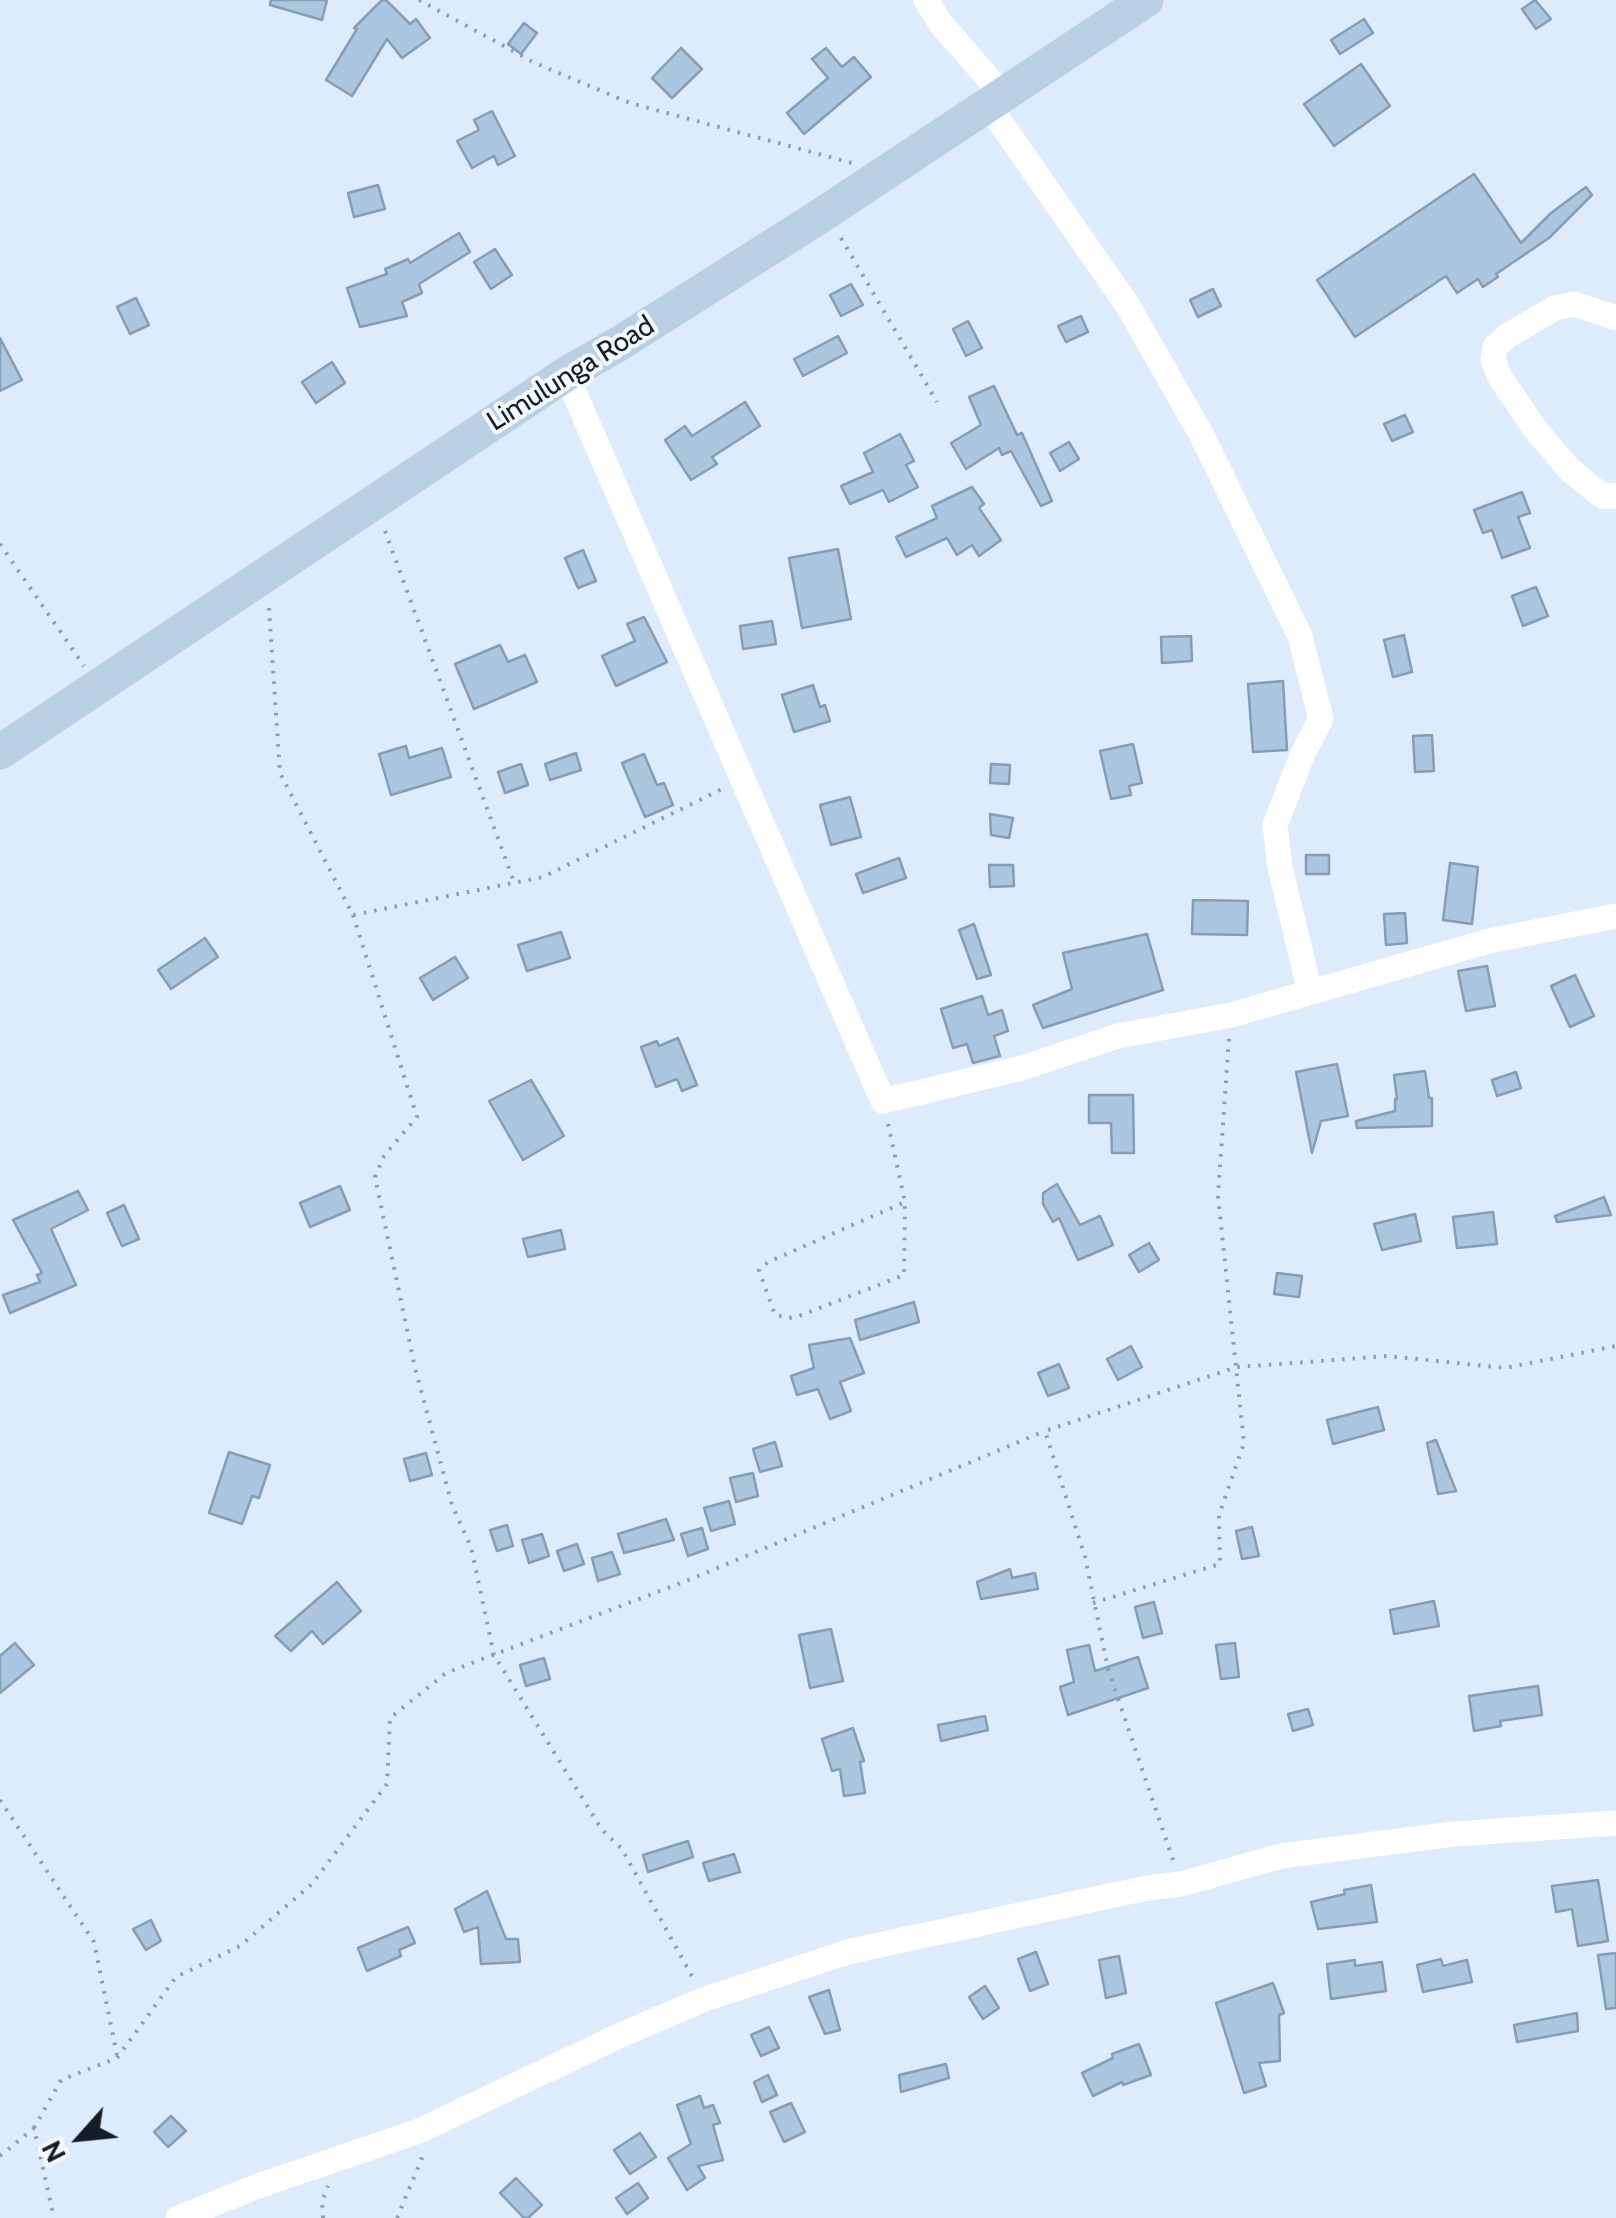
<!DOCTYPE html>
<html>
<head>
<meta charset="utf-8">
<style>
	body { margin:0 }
	#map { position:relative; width:1616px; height:2218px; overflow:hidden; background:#ddecfc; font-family:Cabin,sans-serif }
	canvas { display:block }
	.north { position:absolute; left:30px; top:2088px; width:100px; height:100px; -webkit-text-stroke:8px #f3f8fd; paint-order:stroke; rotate:243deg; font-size:28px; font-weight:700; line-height:40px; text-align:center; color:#151e27 }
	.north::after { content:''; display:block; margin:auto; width:35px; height:45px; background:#151e27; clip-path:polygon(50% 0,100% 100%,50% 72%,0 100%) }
</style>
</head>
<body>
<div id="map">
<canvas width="1616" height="2218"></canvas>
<div class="north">N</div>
</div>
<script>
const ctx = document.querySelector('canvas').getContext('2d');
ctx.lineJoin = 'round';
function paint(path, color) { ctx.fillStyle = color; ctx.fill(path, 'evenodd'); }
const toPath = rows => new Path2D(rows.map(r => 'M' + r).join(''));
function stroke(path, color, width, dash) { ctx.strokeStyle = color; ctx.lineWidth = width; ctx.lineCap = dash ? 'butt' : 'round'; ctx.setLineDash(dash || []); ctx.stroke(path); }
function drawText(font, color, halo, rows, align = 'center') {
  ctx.font = font + ' Cabin,sans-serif'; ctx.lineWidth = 8; ctx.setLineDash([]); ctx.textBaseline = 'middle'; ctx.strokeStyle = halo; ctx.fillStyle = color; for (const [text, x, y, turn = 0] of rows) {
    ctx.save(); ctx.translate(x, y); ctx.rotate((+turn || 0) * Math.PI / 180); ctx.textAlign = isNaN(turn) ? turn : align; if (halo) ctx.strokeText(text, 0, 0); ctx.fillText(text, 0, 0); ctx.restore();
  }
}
const building = toPath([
	[271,0,327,0,322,20,270,5,271,0],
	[382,0,386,0,410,24,416,19,430,38,402,58,387,39,352,96,326,80,357,29,354,28,382,0],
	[1535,0,1551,19,1536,29,1522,9,1535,0],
	[1364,19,1373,33,1340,54,1331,40,1364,19],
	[524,23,537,33,521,54,508,44,524,23],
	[681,48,702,69,672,98,652,78,681,48],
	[826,48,842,67,854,57,871,77,804,134,787,113,828,78,812,59,826,48],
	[1361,64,1390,106,1334,146,1304,104,1361,64],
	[492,111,515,156,498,165,494,156,472,168,457,141,479,130,474,120,492,111],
	[1474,174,1521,243,1551,213,1586,187,1592,195,1549,238,1496,274,1498,277,1483,287,1478,279,1457,293,1446,276,1355,337,1317,280,1474,174],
	[378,185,385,209,354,217,348,193,378,185],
	[459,233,470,252,419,284,422,293,402,302,407,316,360,327,347,288,387,274,385,269,408,259,410,263,459,233],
	[495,249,512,275,491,289,474,262,495,249],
	[851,284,863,305,841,316,830,295,851,284],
	[1213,289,1221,306,1198,317,1190,300,1213,289],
	[136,298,149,325,130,334,117,307,136,298],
	[1081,316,1088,332,1066,342,1058,326,1081,316],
	[968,321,982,348,966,356,953,329,968,321],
	[838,336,847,353,803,376,794,359,838,336],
	[0,338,22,380,0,391,0,338],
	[332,362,345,383,316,403,302,382,332,362],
	[994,386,1017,435,1022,433,1052,501,1041,506,1011,451,1002,455,999,448,966,469,951,443,981,425,969,397,994,386],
	[745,402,760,426,712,457,717,464,691,480,665,440,685,426,692,436,745,402],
	[1405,415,1413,432,1392,441,1384,424,1405,415],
	[900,434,914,461,906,465,918,487,889,502,883,490,850,504,841,486,873,472,864,453,900,434],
	[1069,442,1079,459,1060,471,1050,453,1069,442],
	[972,487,984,504,979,508,1001,540,979,556,972,545,957,555,947,538,906,557,896,537,937,518,932,506,972,487],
	[1522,492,1530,513,1518,517,1530,548,1502,558,1492,530,1483,533,1474,510,1522,492],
	[838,549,851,619,802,628,789,558,838,549],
	[583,550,596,581,578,588,565,558,583,550],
	[1536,587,1548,616,1523,626,1512,596,1536,587],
	[644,617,667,662,616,686,602,656,635,641,627,624,644,617],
	[772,621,776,644,743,649,740,626,772,621],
	[1404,635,1412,672,1393,677,1384,640,1404,635],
	[1191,636,1192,661,1162,663,1161,637,1191,636],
	[500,645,508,662,525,655,537,682,474,709,455,664,500,645],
	[1283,681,1287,750,1253,752,1248,684,1283,681],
	[813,685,820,707,825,705,830,721,794,732,782,695,813,685],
	[1432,735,1434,771,1415,772,1413,736,1432,735],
	[1133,744,1142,783,1129,786,1131,795,1111,799,1100,751,1133,744],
	[406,746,409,758,442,748,451,777,391,795,379,754,406,746],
	[576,753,581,770,550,780,545,764,576,753],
	[644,754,657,785,664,783,673,805,645,817,622,763,644,754],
	[521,764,528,785,505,793,498,772,521,764],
	[991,764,1010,765,1009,784,990,783,991,764],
	[850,797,861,837,831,845,820,805,850,797],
	[990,814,1013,818,1009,838,991,835,990,814],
	[1306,855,1329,855,1329,874,1306,874,1306,855],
	[899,858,906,878,863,893,856,874,899,858],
	[1450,863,1478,867,1472,924,1443,920,1450,863],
	[989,865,1013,865,1014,886,990,887,989,865],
	[1193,900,1248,901,1247,935,1192,934,1193,900],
	[1405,913,1407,943,1386,945,1384,914,1405,913],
	[974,924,991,975,977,979,959,930,974,924],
	[561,932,570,958,527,971,518,945,561,932],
	[1147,934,1163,990,1043,1028,1033,1005,1072,989,1063,953,1147,934],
	[205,938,218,957,171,989,158,970,205,938],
	[455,957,468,978,433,1000,420,978,455,957],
	[1487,966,1495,1006,1466,1011,1458,971,1487,966],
	[1575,975,1594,1016,1570,1027,1551,986,1575,975],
	[982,996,988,1015,1002,1010,1008,1031,994,1036,1000,1056,973,1063,967,1044,953,1048,941,1009,982,996],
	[678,1038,697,1085,682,1091,677,1079,656,1087,641,1047,657,1041,659,1046,678,1038],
	[1337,1064,1348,1116,1321,1121,1312,1153,1296,1072,1337,1064],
	[1425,1071,1429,1098,1432,1098,1432,1126,1357,1128,1356,1121,1395,1111,1395,1099,1397,1099,1394,1075,1425,1071],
	[1516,1072,1521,1088,1497,1096,1492,1080,1516,1072],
	[531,1080,564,1136,523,1160,489,1101,531,1080],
	[1089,1095,1133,1095,1134,1153,1112,1153,1111,1123,1089,1123,1089,1095],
	[1057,1184,1080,1225,1100,1216,1113,1245,1078,1260,1059,1218,1053,1222,1043,1204,1043,1193,1057,1184],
	[340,1186,350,1210,310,1227,300,1203,340,1186],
	[78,1191,88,1210,51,1229,76,1285,10,1313,3,1295,40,1282,37,1275,42,1273,13,1220,78,1191],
	[1604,1197,1611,1215,1557,1222,1555,1216,1604,1197],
	[124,1205,139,1239,122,1246,107,1213,124,1205],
	[1493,1212,1497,1244,1457,1248,1453,1217,1493,1212],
	[1415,1214,1421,1241,1382,1250,1374,1224,1415,1214],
	[561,1230,565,1249,528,1257,523,1239,561,1230],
	[1149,1243,1159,1260,1139,1272,1129,1255,1149,1243],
	[1277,1273,1302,1276,1299,1297,1274,1294,1277,1273],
	[914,1302,919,1322,860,1340,855,1320,914,1302],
	[850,1338,864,1373,840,1382,851,1411,830,1419,818,1389,797,1395,791,1376,814,1368,809,1345,850,1338],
	[1131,1346,1142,1367,1118,1380,1107,1359,1131,1346],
	[1059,1364,1069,1388,1048,1396,1038,1373,1059,1364],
	[1378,1407,1384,1430,1333,1444,1327,1420,1378,1407],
	[1436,1440,1456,1491,1438,1494,1427,1443,1436,1440],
	[775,1442,782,1466,760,1472,753,1449,775,1442],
	[229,1452,270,1465,259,1498,252,1496,242,1524,209,1513,229,1452],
	[426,1453,432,1475,410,1481,404,1459,426,1453],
	[753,1473,758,1496,736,1502,730,1478,753,1473],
	[729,1501,735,1524,711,1531,704,1508,729,1501],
	[666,1519,674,1540,624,1553,618,1534,666,1519],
	[507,1525,513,1546,497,1551,490,1530,507,1525],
	[1252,1527,1259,1556,1242,1559,1236,1531,1252,1527],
	[702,1528,708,1549,688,1556,681,1534,702,1528],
	[542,1534,549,1556,529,1563,522,1540,542,1534],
	[577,1544,584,1564,564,1571,557,1551,577,1544],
	[612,1552,620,1574,598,1581,592,1558,612,1552],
	[1010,1569,1012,1578,1035,1573,1038,1589,981,1599,977,1582,1010,1569],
	[337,1582,361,1611,323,1644,312,1631,291,1651,275,1636,337,1582],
	[1434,1601,1439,1626,1394,1634,1390,1610,1434,1601],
	[1154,1602,1162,1633,1143,1638,1135,1607,1154,1602],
	[831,1629,843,1681,810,1688,799,1635,831,1629],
	[15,1643,34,1665,0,1693,0,1656,15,1643],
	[1235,1643,1239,1677,1221,1679,1216,1645,1235,1643],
	[1089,1645,1095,1671,1138,1657,1148,1688,1068,1715,1060,1687,1074,1682,1067,1650,1089,1645],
	[544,1658,550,1679,526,1686,520,1665,544,1658],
	[1538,1686,1542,1715,1500,1721,1501,1726,1474,1731,1469,1696,1538,1686],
	[1308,1709,1313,1725,1293,1731,1288,1714,1308,1709],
	[985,1716,988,1730,941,1741,938,1725,985,1716],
	[853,1728,864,1761,860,1762,865,1793,844,1796,840,1769,832,1771,822,1739,853,1728],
	[688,1841,693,1857,648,1872,643,1855,688,1841],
	[734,1854,740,1872,709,1881,703,1863,734,1854],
	[1598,1880,1608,1941,1578,1946,1572,1909,1556,1912,1552,1886,1598,1880],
	[1371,1885,1377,1922,1318,1929,1311,1902,1345,1894,1344,1890,1371,1885],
	[487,1891,506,1939,518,1939,520,1962,481,1964,478,1927,464,1932,455,1909,487,1891],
	[151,1920,161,1941,146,1950,133,1929,151,1920],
	[408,1927,415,1943,399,1950,401,1956,367,1971,358,1948,408,1927],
	[1036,1952,1048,1984,1030,1991,1018,1959,1036,1952],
	[1616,1953,1616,2008,1606,2009,1598,1955,1616,1953],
	[1119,1956,1126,1993,1106,1998,1099,1960,1119,1956],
	[1441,1959,1443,1966,1467,1960,1472,1982,1423,1992,1417,1965,1441,1959],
	[1355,1960,1355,1966,1382,1962,1386,1991,1331,1999,1327,1964,1355,1960],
	[1273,1983,1284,2013,1279,2015,1280,2061,1259,2063,1266,2086,1244,2093,1216,2003,1273,1983],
	[985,1986,999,2008,983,2019,969,1997,985,1986],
	[829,1990,840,2030,825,2034,809,1997,829,1990],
	[1577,2013,1578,2031,1517,2042,1514,2025,1577,2013],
	[769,2027,779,2048,761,2056,751,2035,769,2027],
	[1139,2044,1151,2075,1123,2085,1122,2082,1093,2096,1082,2073,1113,2058,1112,2054,1139,2044],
	[946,2064,949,2078,901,2092,899,2075,946,2064],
	[768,2075,777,2095,762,2102,754,2082,768,2075],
	[700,2096,704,2108,713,2105,720,2123,713,2125,723,2160,698,2166,705,2178,687,2190,668,2158,691,2144,677,2105,700,2096],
	[791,2103,805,2132,784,2142,770,2112,791,2103],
	[171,2116,186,2131,168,2147,154,2132,171,2116],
	[640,2133,656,2157,630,2174,614,2150,640,2133],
	[516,2178,542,2205,528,2218,524,2218,500,2193,516,2178],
	[638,2183,648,2198,627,2214,616,2198,638,2183]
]);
const path = toPath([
	[419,0,535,63,630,103,852,163],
	[841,238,937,402],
	[385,531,514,882],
	[0,544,84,666],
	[269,608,280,773,353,915,543,877,724,788],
	[353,915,417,1117,384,1156,375,1177,415,1368,452,1505,471,1547,494,1655,602,1830,622,1849,693,1978],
	[888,1124,905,1202,904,1275,799,1316,789,1318,775,1315,759,1270,768,1262,905,1202],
	[1093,1603,1220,1564,1219,1515,1244,1443,1218,1196,1229,1038],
	[0,1800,94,1942,117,2055],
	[1173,1860,1108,1669,1085,1557,1045,1431,1237,1367,1388,1356,1505,1368,1616,1346],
	[34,2128,61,2080,117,2058,176,1977,240,1946,312,1884,387,1784,390,1718,446,1673,691,1579,1045,1431],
	[0,2156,34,2128,54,2218],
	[323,2218,322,2201,328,2186],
	[397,2218,424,2153]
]);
const street = toPath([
	[926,0,941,24,1002,94],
	[989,106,1128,306,1201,434,1300,636,1321,719,1303,753,1275,825,1280,867,1310,992],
	[1616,318,1574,304,1555,308,1507,336,1495,347,1493,360,1500,377,1535,429,1570,470,1602,496,1616,496],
	[566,374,883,1101,1022,1068,1118,1036,1231,1015,1489,941,1616,916],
	[178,2218,255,2187,419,2131,623,2034,705,1999,851,1951,1147,1888,1181,1884,1281,1856,1454,1834,1616,1823]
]);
const secondary = toPath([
	[0,752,566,374,617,345,825,213,1146,0]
]);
const streetNames = [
	["Limulunga Road",571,374,-32]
];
paint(building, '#adc6df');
stroke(building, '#859db5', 2.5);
stroke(path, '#8f9ca9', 4, [2.5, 8]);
stroke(street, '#fff', 25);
stroke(secondary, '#b9cfe3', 35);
drawText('28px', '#151e27', '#f3f8fd', streetNames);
</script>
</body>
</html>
